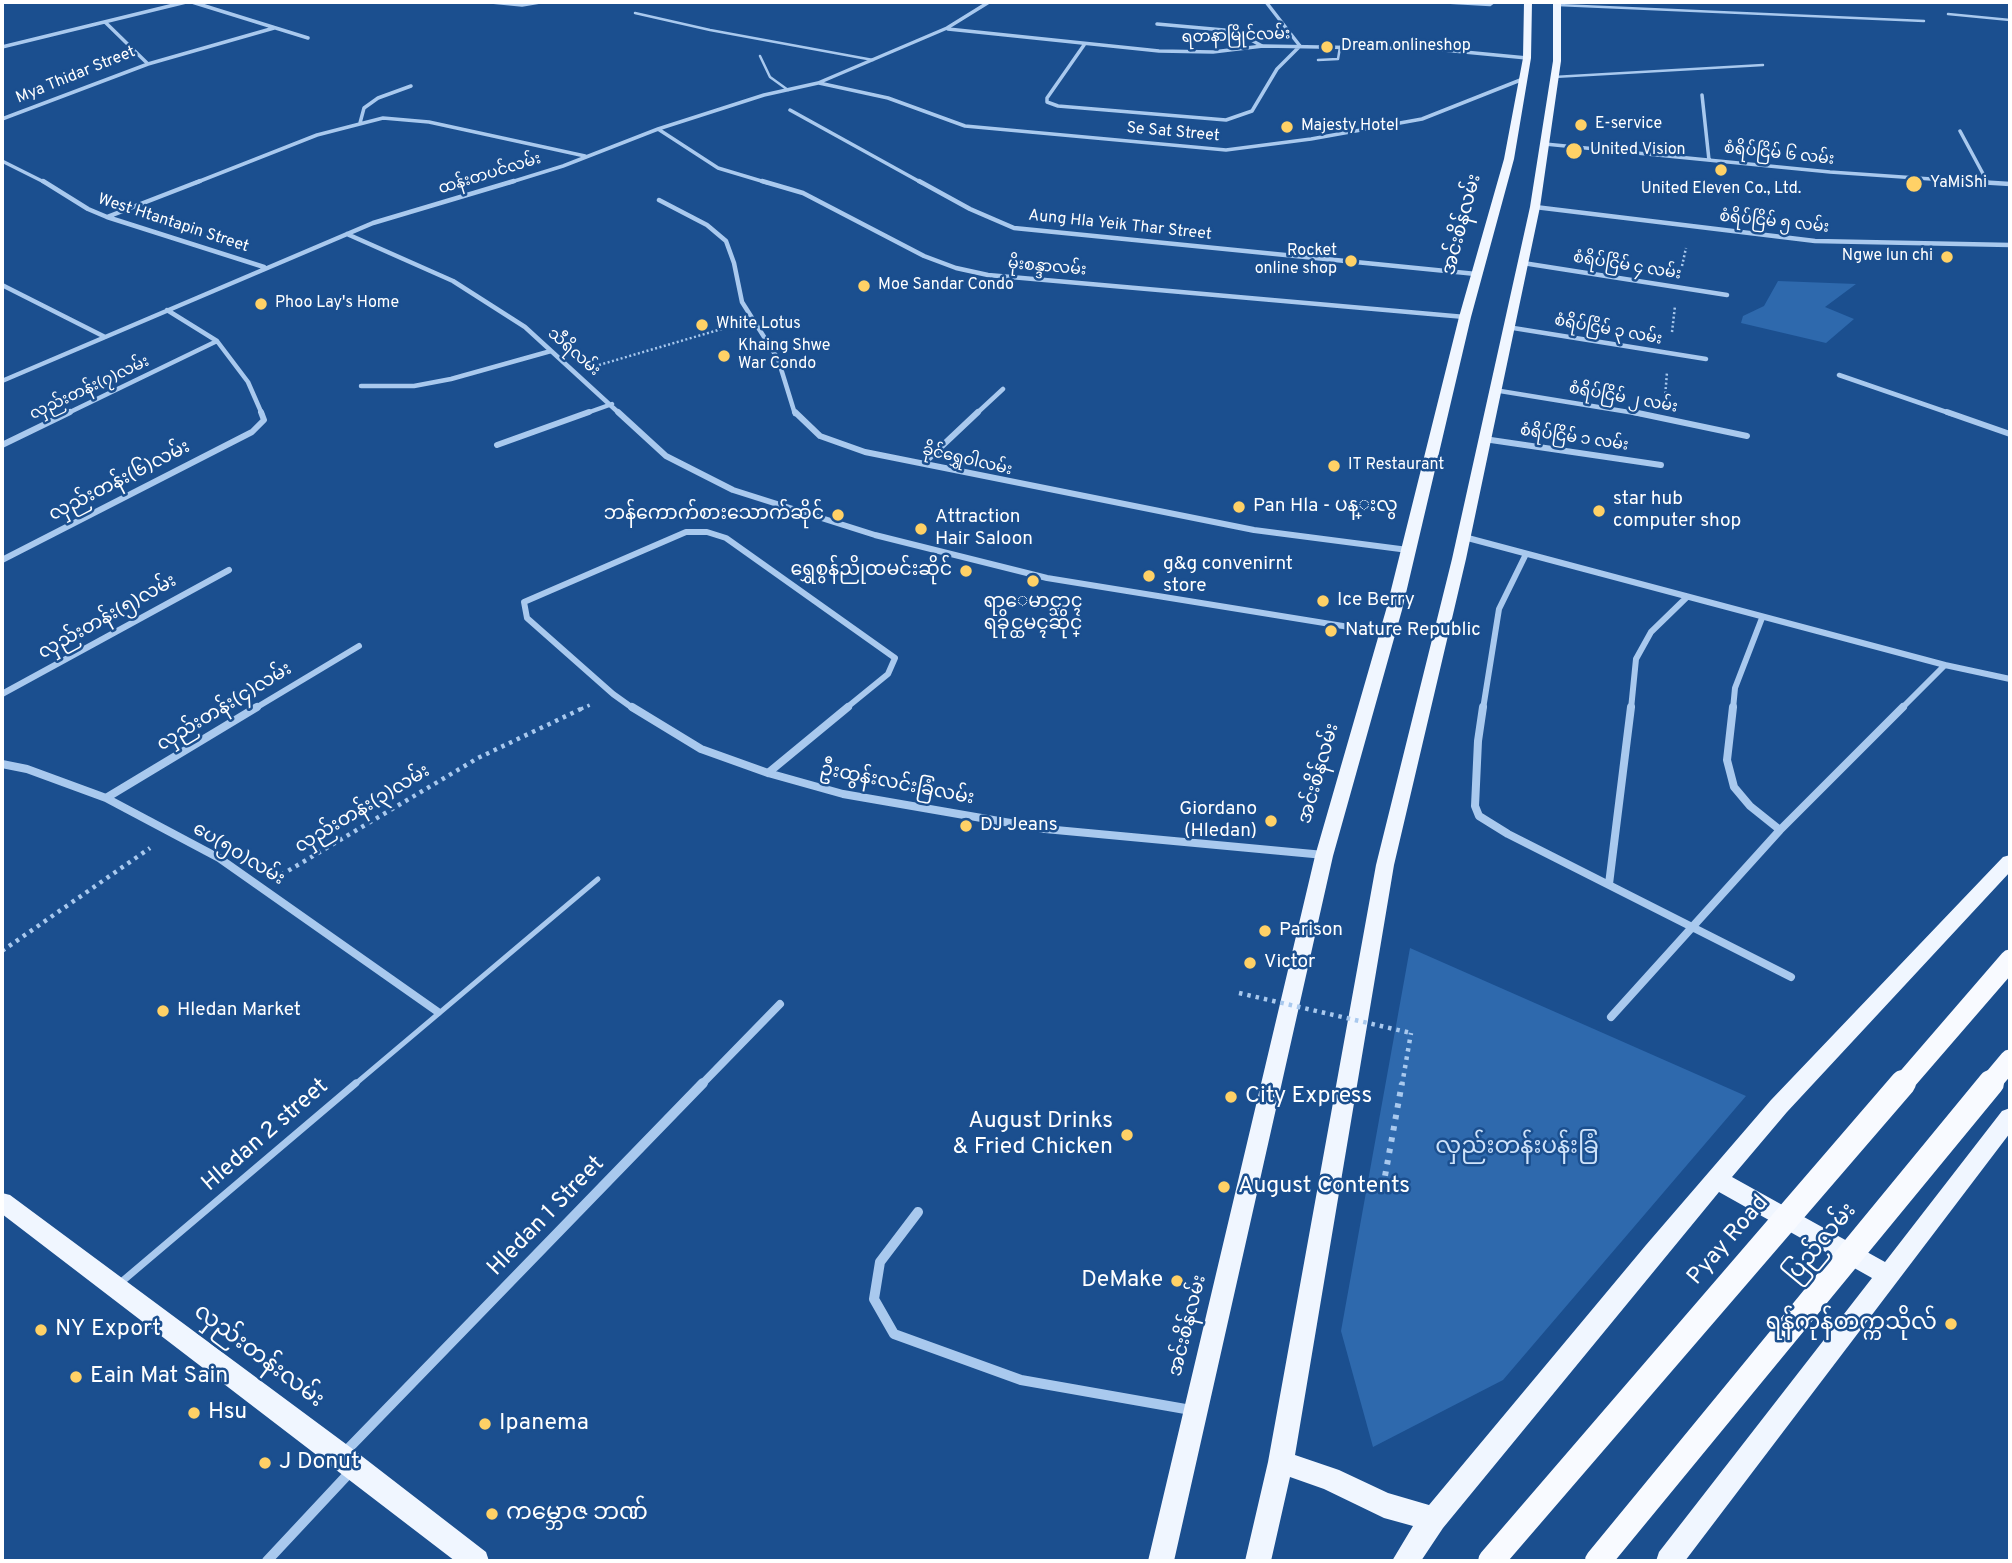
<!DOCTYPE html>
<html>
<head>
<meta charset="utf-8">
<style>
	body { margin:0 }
	#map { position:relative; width:2012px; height:1563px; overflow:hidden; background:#1b4f8f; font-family:Overpass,sans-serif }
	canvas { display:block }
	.frame { position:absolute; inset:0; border:4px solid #fff; pointer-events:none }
</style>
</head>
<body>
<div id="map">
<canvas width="2012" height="1563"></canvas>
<div class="frame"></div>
</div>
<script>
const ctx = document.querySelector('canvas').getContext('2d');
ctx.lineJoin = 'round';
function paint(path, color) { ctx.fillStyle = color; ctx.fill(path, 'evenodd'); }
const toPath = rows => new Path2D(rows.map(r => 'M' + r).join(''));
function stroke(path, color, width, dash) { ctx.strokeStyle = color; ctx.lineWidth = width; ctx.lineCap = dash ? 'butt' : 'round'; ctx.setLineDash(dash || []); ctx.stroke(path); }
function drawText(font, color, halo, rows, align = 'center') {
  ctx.font = font + ' Overpass,"Noto Sans Myanmar",sans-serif'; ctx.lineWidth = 5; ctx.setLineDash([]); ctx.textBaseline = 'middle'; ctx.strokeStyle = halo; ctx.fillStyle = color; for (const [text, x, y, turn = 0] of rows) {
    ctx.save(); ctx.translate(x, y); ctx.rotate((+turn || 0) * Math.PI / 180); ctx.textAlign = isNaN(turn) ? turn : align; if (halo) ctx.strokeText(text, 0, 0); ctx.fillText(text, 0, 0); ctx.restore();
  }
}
const green = toPath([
	[1778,281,1856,284,1825,307,1854,319,1826,343,1741,323,1743,316,1764,306],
	[1410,948,1746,1096,1503,1380,1373,1447,1341,1331]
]);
const pathFar3 = toPath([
	[1682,266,1686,248],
	[1672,332,1675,306],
	[599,365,732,326],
	[1665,398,1667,372]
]);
const pathFar2 = toPath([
	[581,709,592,704]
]);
const pathFar1 = toPath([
	[281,875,478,758,585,707],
	[2,951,150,848],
	[1402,1085,1411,1033]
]);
const path = toPath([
	[1383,1187,1402,1083]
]);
const serviceFar2 = toPath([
	[1437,2,1490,5,1494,2],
	[1558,5,1924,21],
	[635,13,710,30,873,60],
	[1948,14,2010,20],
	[760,56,770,77,788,90],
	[1318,60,1338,59,1340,47],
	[1554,77,1763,65]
]);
const serviceFar1 = toPath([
	[354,1085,598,879]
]);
const service = toPath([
	[119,1284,356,1083]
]);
const minorFar4 = toPath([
	[192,2,308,38],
	[491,2,522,5,540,2],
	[1266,2,1300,46],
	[105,22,148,64],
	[1157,24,1235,31,1262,46],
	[948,29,1159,51,1213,52,1263,46,1433,49,1527,58],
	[1084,45,1047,98,1047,102,1058,106,1226,120,1252,111,1277,69,1300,46],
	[2,47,186,2],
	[819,83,888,98,965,126,1226,150,1311,139,1422,119,1523,79],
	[1702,95,1709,160],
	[790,110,922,183],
	[2,119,148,64,274,28],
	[360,123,364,108,378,98,411,86],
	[658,129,718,168,768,183],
	[1960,131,1988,183],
	[1545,144,1830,172,1989,183],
	[2,161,46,183],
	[195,183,317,135,383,118,429,122,585,156],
	[508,183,563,166,658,129,764,95,818,83,947,28,989,2]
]);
const minorFar3 = toPath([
	[43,181,88,209,107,217,264,267],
	[762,181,803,193,924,256,956,268,988,275,1465,317],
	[919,181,970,209,1014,228,1476,274],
	[1962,181,2010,184],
	[659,200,707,225,726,241,734,263,742,302,778,359,795,414],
	[1535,207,1815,241,2010,245],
	[107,217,200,181],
	[347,234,453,281,525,327,620,414],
	[1523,263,1727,295],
	[2,285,105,337],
	[167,310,217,341,248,382,262,414],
	[1507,327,1706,359],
	[1839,375,1952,414],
	[2,381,373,223,514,181],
	[361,386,414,386,451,379,551,351],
	[1494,390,1641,414],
	[66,414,217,341],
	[584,414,612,404],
	[976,414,1003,389]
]);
const minorFar2 = toPath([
	[618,412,666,456,733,490,875,535,1047,578,1386,633],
	[795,412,820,436,865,452,1254,530,1408,550],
	[1633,412,1747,436],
	[1947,412,2010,434],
	[1484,439,1661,465],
	[2,445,70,412],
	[497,445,589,412],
	[924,463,978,412],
	[1464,537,1945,665],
	[2,560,252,432,264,420,261,412],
	[2,694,229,570],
	[254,709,359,646],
	[634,709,613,694,527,618,524,602,686,532,707,532,726,538,895,658,888,674,845,709],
	[1483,709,1499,609,1526,554],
	[1631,709,1636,659,1651,632,1687,597],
	[1733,709,1735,688,1762,618],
	[1901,709,1945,665,2010,679]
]);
const minorFar1 = toPath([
	[632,707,701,749,768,773],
	[1483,707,1478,741,1475,806,1479,816,1508,834,1791,977],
	[1733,707,1727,760,1734,787,1750,806,1780,830],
	[2,764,27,769,106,798,219,858,438,1012],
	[768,773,843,794,1045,829,1324,855],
	[768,773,848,707],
	[106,798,257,707],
	[1609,884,1631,707],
	[1611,1017,1780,830,1903,707],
	[701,1085,780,1004]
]);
const minor = toPath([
	[918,1212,880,1262,874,1299,894,1334,1021,1380,1191,1410],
	[344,1453,703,1083],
	[267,1561,352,1470]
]);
const primary = toPath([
	[1524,2,1532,2,1531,58,1514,159,1471,317,1402,610,1333,856,1174,1561,1148,1561,1315,856,1386,610,1459,317,1504,159,1523,58,1524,2],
	[1553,2,1561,2,1561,61,1540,207,1466,559,1394,865,1295,1455,1339,1470,1388,1493,1429,1505,1646,1245,1771,1100,2003,857,2010,855,2010,872,1787,1112,1732,1177,1885,1262,2002,1111,2010,1108,2010,1133,1685,1561,1656,1561,1659,1552,1872,1278,1719,1192,1443,1528,1421,1561,1392,1561,1413,1526,1384,1518,1324,1489,1290,1477,1271,1561,1245,1561,1268,1462,1376,865,1452,559,1530,207,1553,61,1553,2],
	[2,1193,10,1195,350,1447,486,1552,489,1561,455,1561,2,1214,2,1193]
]);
const pathBridge = toPath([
	[1239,993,1411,1033]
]);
const trunkBridgeFar1 = toPath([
	[1902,1085,2010,960],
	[1989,1085,2010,1060]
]);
const trunkBridge = toPath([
	[1491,1561,1903,1083],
	[1598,1561,1991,1083]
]);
const markers = [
	[1327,47,7,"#ffd166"],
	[1581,125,7,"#ffd166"],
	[1287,127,7,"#ffd166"],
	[1574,151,9,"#ffd166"],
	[1721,170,7,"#ffd166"],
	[1914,184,9,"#ffd166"],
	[1947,257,7,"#ffd166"],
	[1351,261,7,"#ffd166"],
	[864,286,7,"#ffd166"],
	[261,304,7,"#ffd166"],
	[702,325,7,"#ffd166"],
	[724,356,7,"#ffd166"],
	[1334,466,7,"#ffd166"],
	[1239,507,7,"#ffd166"],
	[1599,511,7,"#ffd166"],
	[838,515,7,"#ffd166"],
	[921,529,7,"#ffd166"],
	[966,571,7,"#ffd166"],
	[1149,576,7,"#ffd166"],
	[1033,581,7,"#ffd166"],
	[1323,601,7,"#ffd166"],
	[1331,631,7,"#ffd166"],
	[1271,821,7,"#ffd166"],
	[966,826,7,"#ffd166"],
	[1265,931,7,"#ffd166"],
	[1250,963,7,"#ffd166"],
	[163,1011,7,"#ffd166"],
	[1231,1097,7,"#ffd166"],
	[1127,1135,7,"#ffd166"],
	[1224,1187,7,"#ffd166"],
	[1177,1281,7,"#ffd166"],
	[1951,1324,7,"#ffd166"],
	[41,1330,7,"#ffd166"],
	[76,1377,7,"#ffd166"],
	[194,1413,7,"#ffd166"],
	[485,1424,7,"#ffd166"],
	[265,1463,7,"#ffd166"],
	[492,1514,7,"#ffd166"]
];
const farStreetnames = [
	["ရတနာမြိုင်လမ်း",1236,37,-2],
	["Mya Thidar Street",76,76,-22],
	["Se Sat Street",1173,133,5],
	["စံရိပ်ငြိမ် ၆ လမ်း",1779,155,6],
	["ထန်းတပင်လမ်း",490,175,-17],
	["စံရိပ်ငြိမ် ၅ လမ်း",1774,223,6],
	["West Htantapin Street",173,224,18],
	["Aung Hla Yeik Thar Street",1120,226,6],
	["စံရိပ်ငြိမ် ၄ လမ်း",1627,267,9],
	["မိုးစန္ဒာလမ်း",1047,268,5],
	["စံရိပ်ငြိမ် ၃ လမ်း",1608,331,10],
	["သီရိလမ်း",573,353,41],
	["လှည်းတန်း(၇)လမ်း",90,389,-25],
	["စံရိပ်ငြိမ် ၂ လမ်း",1623,399,10],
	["စံရိပ်ငြိမ် ၁ လမ်း",1574,439,8],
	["ခိုင်ရွှေဝါလမ်း",967,461,13]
];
const farPoinames = [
	["Dream onlineshop",1341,47],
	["E-service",1595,125],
	["Majesty Hotel",1301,127],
	["United Vision",1590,151],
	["YaMiShi",1930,184],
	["United Eleven Co., Ltd.",1721,190,"center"],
	["Rocket",1337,252,"right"],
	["online shop",1337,270,"right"],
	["Ngwe lun chi",1933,257,"right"],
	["Moe Sandar Condo",878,286],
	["Phoo Lay's Home",275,304],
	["White Lotus",716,325],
	["Khaing Shwe",738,347],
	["War Condo",738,365],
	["IT Restaurant",1348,466]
];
const streetNames = [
	["အင်းစိန်လမ်း",1463,225,-75],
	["လှည်းတန်း(၆)လမ်း",120,482,-27],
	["လှည်းတန်း(၅)လမ်း",108,618,-29],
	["လှည်းတန်း(၄)လမ်း",225,708,-31],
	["အင်းစိန်လမ်း",1320,774,-74],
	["ဦးထွန်းလင်းခြံလမ်း",897,785,11],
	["လှည်းတန်း(၃)လမ်း",363,810,-31],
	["ပေ(၅၀)လမ်း",238,855,31],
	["အင်းစိန်လမ်း",1189,1326,-76]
];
const poiNames = [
	["star hub",1613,500],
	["computer shop",1613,522],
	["Pan Hla - ပန္းလွ",1253,507],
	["ဘန်ကောက်စားသောက်ဆိုင်",824,515,"right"],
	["Attraction",935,518],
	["Hair Saloon",935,540],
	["g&g convenirnt",1163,565],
	["store",1163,587],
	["ရွှေစွန်ညိုထမင်းဆိုင်",952,571,"right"],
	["Ice Berry",1337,601],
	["ရာေမာင္သာၚ",1033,603,"center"],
	["ရခိုင္ထမင္ၚဆိုင္",1033,625,"center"],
	["Nature Republic",1345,631],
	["Giordano",1257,810,"right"],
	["(Hledan)",1257,832,"right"],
	["DJ Jeans",980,826],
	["Parison",1279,931],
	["Victor",1264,963],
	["Hledan Market",177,1011]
];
const nearPoinames = [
	["City Express",1245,1097],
	["August Drinks",1113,1122,"right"],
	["& Fried Chicken",1113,1148,"right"],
	["August Contents",1238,1187],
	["DeMake",1163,1281,"right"],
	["ရန်ကုန်တက္ကသိုလ်",1937,1324,"right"],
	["NY Export",55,1330],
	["Eain Mat Sain",90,1377],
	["Hsu",208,1413],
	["Ipanema",499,1424],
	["J Donut",279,1463],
	["ကမ္ဘောဇ ဘဏ်",506,1514]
];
const nearStreetnames = [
	["Hledan 2 street",266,1136,-41],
	["Hledan 1 Street",547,1217,-46],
	["Pyay Road",1729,1241,-49],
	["ပြည်လမ်း",1822,1244,-50],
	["လှည်းတန်းလမ်း",258,1357,37]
];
const nearParknames = [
	["လှည်းတန်းပန်းခြံ",1517,1148]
];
paint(green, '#2e69ad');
stroke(pathFar3, '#a9c9ee', 2.5, [2, 2.5]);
stroke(pathFar2, '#a9c9ee', 3.5, [2.5, 4.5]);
stroke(pathFar1, '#a9c9ee', 4.5, [3.5, 5]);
stroke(path, '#a9c9ee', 6, [4.5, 7]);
stroke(serviceFar2, '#a9c9ee', 2.5);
stroke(serviceFar1, '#a9c9ee', 5);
stroke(service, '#a9c9ee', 7);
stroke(minorFar4, '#a9c9ee', 3.5);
stroke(minorFar3, '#a9c9ee', 4.5);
stroke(minorFar2, '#a9c9ee', 6);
stroke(minorFar1, '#a9c9ee', 8);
stroke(minor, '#a9c9ee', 10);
paint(primary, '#f0f6ff');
stroke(pathBridge, '#a9c9ee', 4.5, [3.5, 5]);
stroke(trunkBridgeFar1, '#f8faff', 21);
stroke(trunkBridge, '#f8faff', 26);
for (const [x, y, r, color] of markers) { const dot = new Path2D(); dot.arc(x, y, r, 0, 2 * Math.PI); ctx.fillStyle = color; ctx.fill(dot); stroke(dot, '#1b4f8f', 2.5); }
drawText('16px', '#fff', '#1b4f8f', farStreetnames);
drawText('16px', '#fff', '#1b4f8f', farPoinames, 'left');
drawText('19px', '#fff', '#1b4f8f', streetNames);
drawText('19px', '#fff', '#1b4f8f', poiNames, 'left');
drawText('23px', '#fff', '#1b4f8f', nearPoinames, 'left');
drawText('23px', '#fff', '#1b4f8f', nearStreetnames);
drawText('23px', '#cfe3fa', '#1b4f8f', nearParknames);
</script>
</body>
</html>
